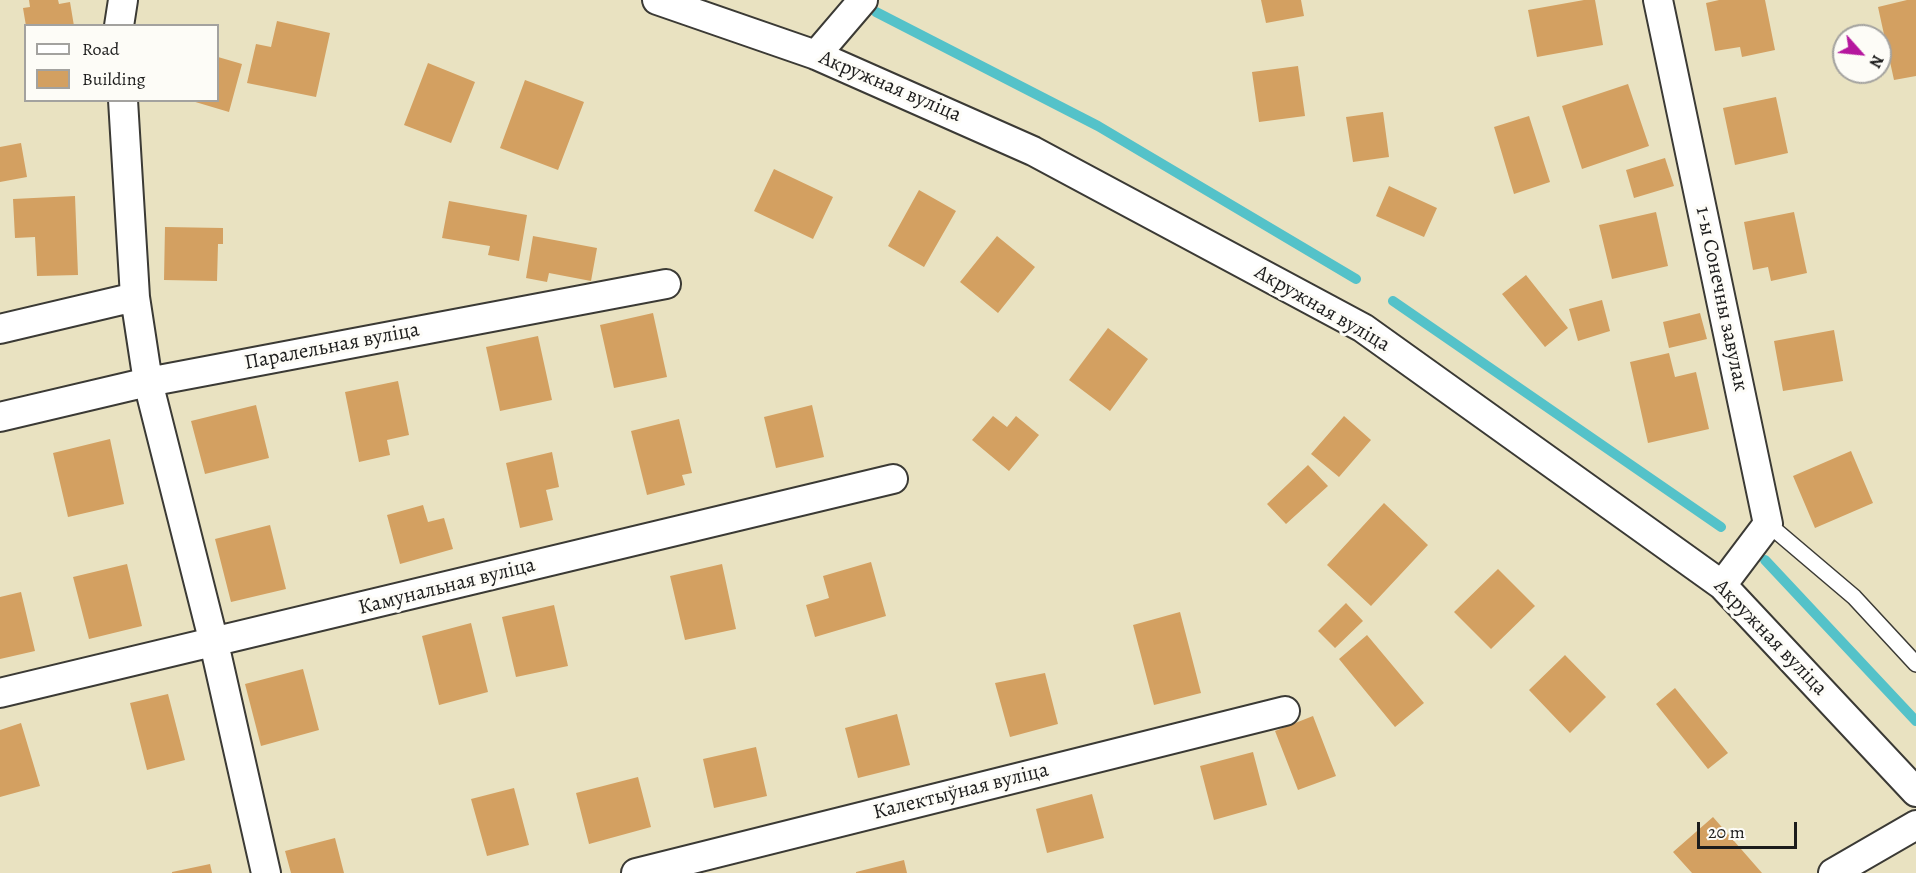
<!DOCTYPE html>
<html>
<head>
<meta charset="utf-8">
<style>
	body { margin:0 }
	#map { position:relative; width:1916px; height:873px; overflow:hidden; background:#e9e2c1; font-family:Alegreya,serif }
	canvas { display:block }
	.legend { position:absolute; left:24px; top:24px; width:195px; height:78px; box-sizing:border-box; background:#fdfcf7; border:2px solid #a3a29f; margin:0; padding:8px 10px; list-style:none; font-size:18px; color:#1c1c1c }
	.legend li { display:flex; align-items:center; gap:12px; height:30px }
	.legend b { width:30px; border:2px solid #a3a29f }
	.north { position:absolute; left:1832px; top:24px; width:60px; height:60px; box-sizing:border-box; background:#fdfcf7; border:2px solid #a3a29f; border-radius:50%; rotate:117deg; font-size:16px; font-weight:700; line-height:24px; text-align:center; color:#1c1c1c }
	.north::after { content:''; display:block; margin:auto; width:21px; height:27px; background:#b5179e; clip-path:polygon(50% 0,100% 100%,50% 72%,0 100%) }
	.scale { position:absolute; left:1697px; top:822px; width:100px; height:27px; box-sizing:border-box; border:3px solid #1c1c1c; border-top:0; padding-left:8px; font-size:18px; line-height:21px; white-space:nowrap; color:#1c1c1c; -webkit-text-stroke:4px #fdfcf7; paint-order:stroke }
</style>
</head>
<body>
<div id="map">
<canvas width="1916" height="873"></canvas>
<ul class="legend">
<li><b style="height:8px;background:#fff"></b>Road</li>
<li><b style="height:16px;background:#d3a061"></b>Building</li>
</ul>
<div class="north">N</div>
<div class="scale">20 m</div>
</div>
<script>
const ctx = document.querySelector('canvas').getContext('2d');
ctx.lineJoin = 'round';
const toPath = rows => new Path2D(rows.map(r => 'M' + r).join(''));
function stroke(path, color, width, dash) { ctx.strokeStyle = color; ctx.lineWidth = width; ctx.lineCap = dash ? 'butt' : 'round'; ctx.setLineDash(dash || []); ctx.stroke(path); }
function paint(path, color) { ctx.fillStyle = color; ctx.fill(path, 'evenodd'); }
function drawText(font, color, halo, rows, align = 'center') {
  ctx.font = font + ' Alegreya,serif'; ctx.lineWidth = 6; ctx.setLineDash([]); ctx.textBaseline = 'middle'; ctx.strokeStyle = halo; ctx.fillStyle = color; for (const [text, x, y, turn = 0] of rows) {
    ctx.save(); ctx.translate(x, y); ctx.rotate((+turn || 0) * Math.PI / 180); ctx.textAlign = isNaN(turn) ? turn : align; if (halo) ctx.strokeText(text, 0, 0); ctx.fillText(text, 0, 0); ctx.restore();
  }
}
const stream = toPath([
	[876,12,1098,126,1356,279],
	[1393,301,1721,527],
	[1765,560,1916,721]
]);
const building = toPath([
	[29,0,58,0,59,4,70,2,74,26,26,26,23,8,30,7],
	[1261,0,1301,0,1304,16,1266,23],
	[1584,0,1595,0,1603,45,1537,57,1528,10],
	[1719,0,1765,0,1775,50,1742,57,1740,47,1715,51,1706,3],
	[1907,0,1916,0,1916,76,1894,80,1878,7],
	[277,21,330,33,316,97,247,83,256,44,271,47],
	[218,57,242,64,229,112,192,101,218,100],
	[428,63,475,82,451,143,404,125],
	[1298,66,1305,116,1259,122,1252,72],
	[525,80,584,102,558,170,500,148],
	[1628,84,1649,146,1582,169,1562,106],
	[1776,97,1788,153,1735,165,1723,108],
	[1383,112,1389,157,1353,162,1346,117],
	[1529,116,1550,182,1514,194,1494,127],
	[21,143,27,177,0,182,0,147],
	[1665,158,1674,186,1634,198,1626,170],
	[774,169,833,197,813,239,754,211],
	[1389,186,1437,208,1424,237,1376,216],
	[919,190,956,211,924,267,888,246],
	[75,196,78,275,37,276,35,237,15,238,13,199],
	[449,201,527,215,519,261,488,255,490,246,442,238],
	[1656,212,1668,266,1612,279,1599,225],
	[1794,212,1807,273,1771,281,1768,267,1753,270,1744,222],
	[165,227,223,228,223,244,218,244,217,281,164,280],
	[533,236,597,248,591,281,549,273,547,282,526,278],
	[997,236,1035,267,998,313,960,282],
	[1526,275,1568,328,1545,347,1502,294],
	[1602,300,1610,331,1578,341,1569,309],
	[653,313,667,377,614,388,600,325],
	[1700,313,1707,339,1669,348,1663,322],
	[1108,328,1148,359,1110,411,1069,380],
	[1834,330,1843,381,1783,391,1774,341],
	[538,336,552,400,500,411,486,347],
	[1669,353,1675,377,1696,372,1709,429,1648,443,1630,362],
	[398,381,409,435,387,440,390,455,359,462,345,392],
	[256,405,269,458,205,474,191,421],
	[812,405,824,457,776,468,764,417],
	[993,416,1007,427,1016,416,1039,435,1009,471,972,440],
	[1344,416,1371,440,1339,477,1311,454],
	[679,419,692,473,682,475,685,485,647,495,631,431],
	[110,439,124,504,68,517,53,453],
	[1851,451,1873,503,1815,528,1793,476],
	[552,452,559,487,546,490,553,520,520,528,506,463],
	[1308,465,1328,486,1286,524,1267,504],
	[1384,503,1428,545,1371,606,1327,565],
	[423,505,428,522,444,518,453,549,400,564,387,515],
	[270,525,286,589,231,602,215,539],
	[871,562,886,616,815,637,806,605,829,598,823,576],
	[127,564,142,626,89,639,73,577],
	[722,564,736,629,685,640,670,576],
	[1498,569,1535,606,1491,649,1454,612],
	[21,592,35,651,0,659,0,597],
	[1346,603,1363,621,1335,648,1318,631],
	[554,605,568,666,516,677,502,617],
	[1180,612,1201,693,1154,705,1133,625],
	[471,623,488,692,439,705,422,636],
	[1367,635,1424,703,1395,727,1339,659],
	[1565,655,1606,697,1570,733,1529,690],
	[303,669,319,730,261,746,245,684],
	[1045,673,1058,724,1010,737,995,683],
	[1675,688,1728,753,1708,769,1656,704],
	[168,694,185,760,147,770,130,703],
	[897,714,910,765,858,778,845,728],
	[1313,716,1336,776,1298,790,1275,731],
	[21,723,40,786,0,797,0,730],
	[756,747,767,796,714,808,703,759],
	[1253,752,1267,805,1214,820,1200,766],
	[638,777,651,827,589,844,576,793],
	[514,788,529,845,487,856,471,799],
	[1092,794,1104,838,1047,853,1036,809],
	[1713,817,1762,873,1692,873,1673,852],
	[335,838,344,873,291,873,285,851],
	[904,860,907,873,856,873,856,872],
	[210,864,212,873,172,873,172,872]
]);
const service = toPath([
	[1768,524,1854,597,1916,664]
]);
const minor = toPath([
	[657,0,816,55,1033,151,1363,328,1722,585,1916,792],
	[1658,0,1768,524,1722,585],
	[119,26,123,0],
	[816,55,863,0],
	[123,100,135,297,148,382,214,643,266,873],
	[0,329,135,297],
	[0,417,148,382,666,284],
	[0,693,893,479],
	[636,873,1285,711],
	[1833,873,1916,825]
]);
const streetNames = [
	["Акружная вуліца",890,87,23],
	["1-ы Сонечны завулак",1721,299,78],
	["Акружная вуліца",1322,309,30],
	["Паралельная вуліца",332,347,-11],
	["Камунальная вуліца",447,587,-14],
	["Акружная вуліца",1770,638,46],
	["Калектыўная вуліца",961,792,-14]
];
stroke(stream, '#54c2c9', 10);
paint(building, '#d3a061');
stroke(service, '#3b3a35', 18);
stroke(minor, '#3b3a35', 32);
stroke(service, '#fff', 15);
stroke(minor, '#fff', 28);
drawText('21px', '#1c1c1c', '#fdfcf7', streetNames);
</script>
</body>
</html>
